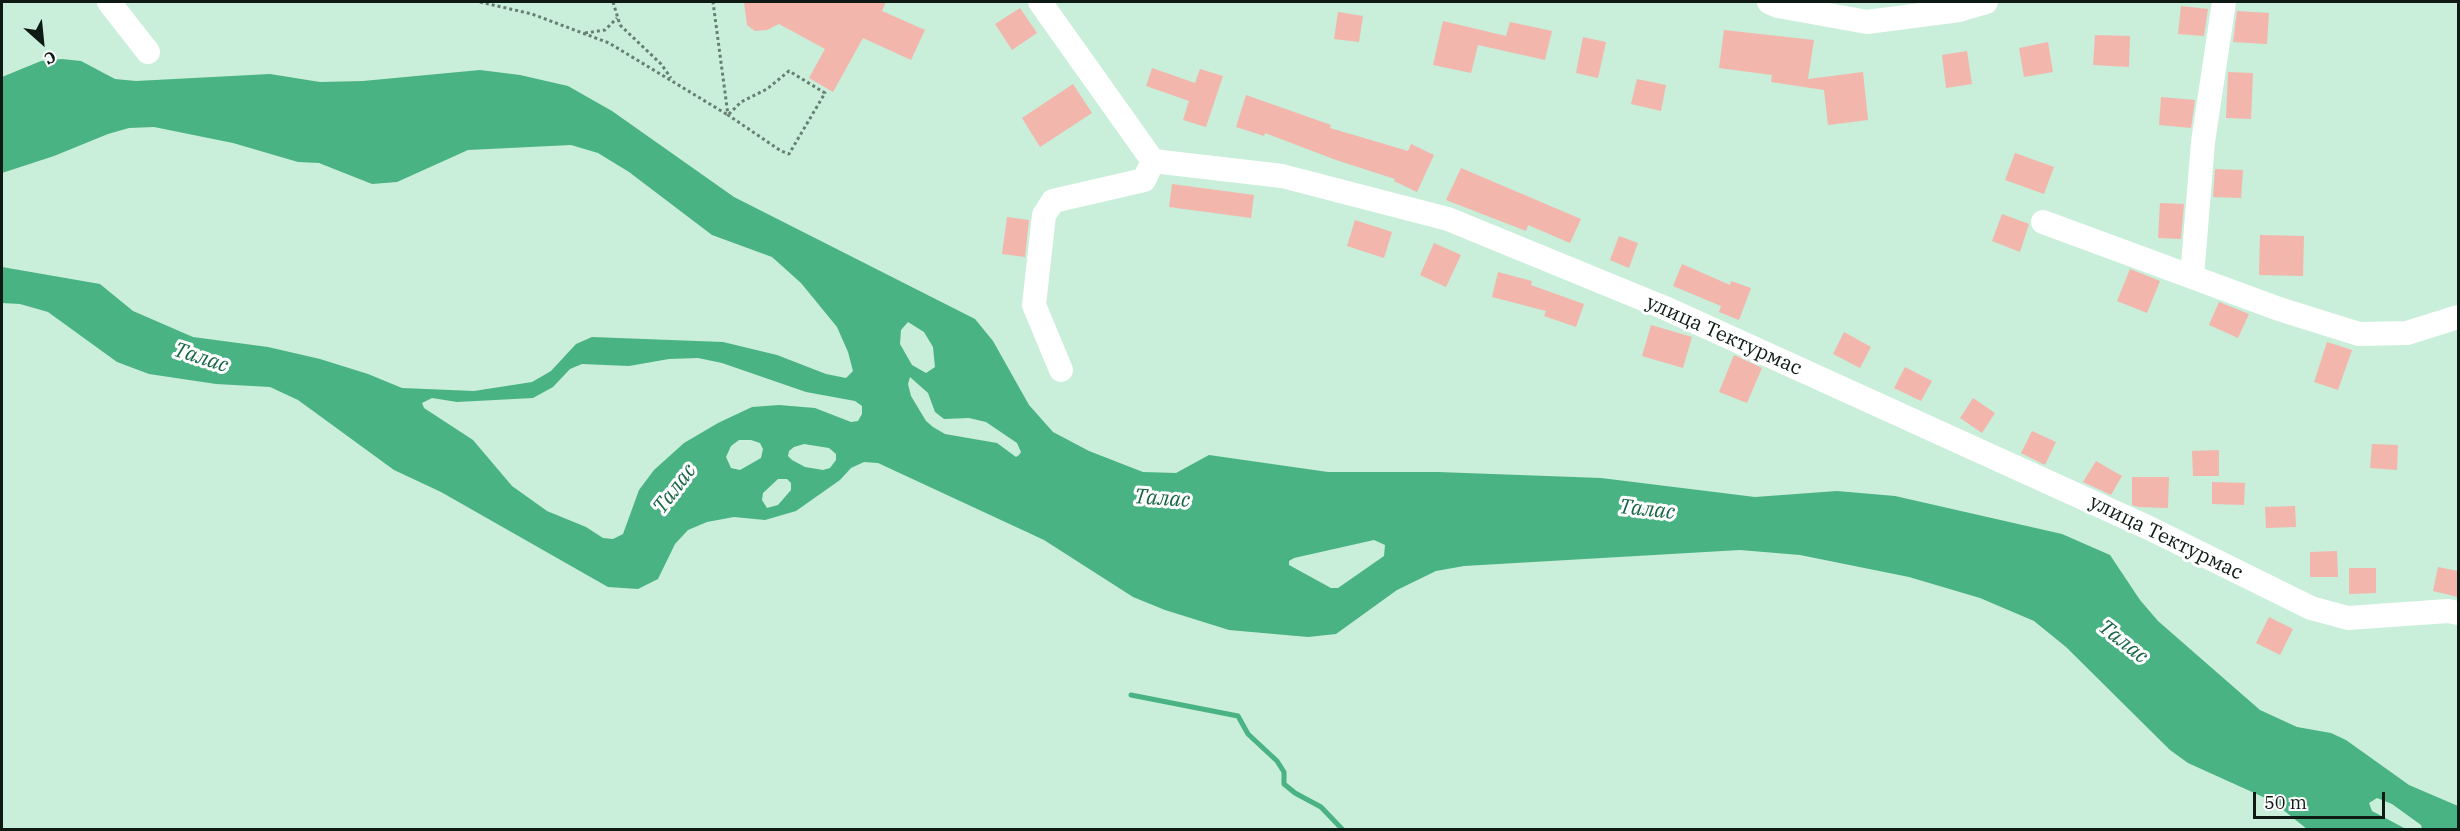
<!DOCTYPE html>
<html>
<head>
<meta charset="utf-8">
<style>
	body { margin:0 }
	#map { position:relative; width:2460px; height:831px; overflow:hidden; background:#c9eed9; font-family:"IBM Plex Serif",serif }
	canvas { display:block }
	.frame { position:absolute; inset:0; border:3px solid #0d1b14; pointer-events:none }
	.north { position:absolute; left:12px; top:12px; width:60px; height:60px; -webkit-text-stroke:4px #fff; paint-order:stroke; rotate:153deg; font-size:16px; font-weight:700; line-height:24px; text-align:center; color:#0d1b14 }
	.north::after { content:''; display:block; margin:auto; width:21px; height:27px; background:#0d1b14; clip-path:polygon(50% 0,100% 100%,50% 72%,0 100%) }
	.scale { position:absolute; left:2253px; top:792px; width:132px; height:27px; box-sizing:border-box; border:3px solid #0d1b14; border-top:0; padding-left:8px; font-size:18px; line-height:21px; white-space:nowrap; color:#0d1b14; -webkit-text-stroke:4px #fff; paint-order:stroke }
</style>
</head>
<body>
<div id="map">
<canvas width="2460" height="831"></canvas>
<div class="frame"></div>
<div class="north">С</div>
<div class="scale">50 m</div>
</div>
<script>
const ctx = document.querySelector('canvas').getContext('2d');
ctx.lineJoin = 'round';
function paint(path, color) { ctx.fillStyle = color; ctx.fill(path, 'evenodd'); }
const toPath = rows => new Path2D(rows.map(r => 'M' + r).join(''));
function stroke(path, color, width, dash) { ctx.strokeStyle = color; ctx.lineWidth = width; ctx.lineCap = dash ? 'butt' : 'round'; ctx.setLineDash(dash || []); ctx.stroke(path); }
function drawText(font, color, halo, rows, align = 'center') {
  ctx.font = font + ' "IBM Plex Serif",serif'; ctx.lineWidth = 6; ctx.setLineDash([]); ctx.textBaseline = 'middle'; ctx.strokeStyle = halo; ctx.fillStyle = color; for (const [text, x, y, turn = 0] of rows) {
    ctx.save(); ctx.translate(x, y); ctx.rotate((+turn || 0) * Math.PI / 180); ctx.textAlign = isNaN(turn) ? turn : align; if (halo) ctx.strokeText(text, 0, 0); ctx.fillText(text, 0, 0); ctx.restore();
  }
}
const water = toPath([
	[62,59,81,61,115,79,136,81,270,74,320,82,363,81,480,70,520,75,568,86,612,111,734,197,975,319,993,341,1029,405,1053,432,1089,451,1143,472,1176,473,1209,455,1328,472,1438,472,1601,478,1755,497,1837,491,1895,496,2062,534,2110,555,2140,600,2158,621,2260,710,2297,727,2331,733,2346,740,2409,785,2458,806,2458,829,2422,829,2421,825,2392,804,2377,798,2369,803,2372,811,2406,829,2307,829,2272,801,2188,763,2170,750,2066,647,2034,621,1980,598,1909,577,1800,555,1740,550,1464,566,1436,571,1397,590,1336,634,1308,637,1229,630,1165,610,1133,597,1044,540,878,463,864,462,851,468,840,480,796,511,765,520,734,517,707,522,688,530,675,544,658,579,638,589,608,587,441,492,394,470,298,400,270,387,216,384,149,374,117,362,48,312,20,304,2,303,2,267,100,284,133,311,193,337,268,347,320,359,368,374,402,388,474,391,532,382,551,371,576,344,592,337,723,342,777,355,826,374,846,378,853,371,848,352,837,327,801,283,772,257,712,235,629,172,598,153,571,145,468,150,397,182,372,184,319,163,298,162,233,143,154,127,129,128,108,134,54,156,2,173,2,77,41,61],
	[908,322,924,332,933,347,935,367,926,373,912,365,900,344,901,330],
	[698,358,722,363,806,392,855,401,862,406,862,414,858,421,851,422,815,408,779,405,752,407,718,423,684,443,654,470,639,490,623,534,613,539,603,538,586,527,547,511,512,486,473,440,424,408,422,403,432,398,457,402,533,398,553,387,570,369,582,364,629,366,669,359],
	[910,377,928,393,935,412,944,419,969,418,986,422,1017,443,1021,452,1019,455,1016,457,997,443,945,434,933,427,926,421,911,396,908,384],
	[739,440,751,440,760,443,763,449,761,458,740,470,731,468,726,457,731,446],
	[804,444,829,448,836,454,836,460,830,468,823,470,805,467,792,460,788,456,789,451,794,447],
	[778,479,787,479,791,483,791,490,778,505,767,508,762,500,763,493],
	[1374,540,1385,545,1384,556,1338,588,1331,588,1289,565,1289,561,1294,558]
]);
const stream = toPath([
	[1131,695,1238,716,1248,734,1277,761,1284,772,1284,784,1295,793,1321,807,1343,830]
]);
const building = toPath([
	[744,2,886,2,882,11,925,30,911,60,863,38,833,92,809,78,825,49,779,24,767,30,755,31,747,25],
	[2181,6,2208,9,2204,36,2178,34],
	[1020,8,1037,33,1012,50,995,24],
	[2237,11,2269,13,2267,44,2233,42],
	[1338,12,1363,16,1359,42,1334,39],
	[1443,21,1506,36,1510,22,1552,31,1545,60,1478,45,1471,73,1433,65],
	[1724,30,1814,40,1808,79,1863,72,1868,120,1828,125,1824,90,1771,82,1772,75,1719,68],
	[2095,35,2130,36,2129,67,2093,65],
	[1583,37,1606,42,1598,78,1576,73],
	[2048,42,2053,72,2024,77,2019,48],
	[1967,51,1972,84,1946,88,1942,55],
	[1152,68,1195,83,1200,69,1223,76,1206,127,1183,120,1189,101,1146,86],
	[2228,72,2253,73,2251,119,2226,118],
	[1637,79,1666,85,1661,111,1631,104],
	[1073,84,1092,113,1040,147,1022,118],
	[1246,95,1331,125,1330,128,1408,151,1411,144,1434,155,1417,192,1394,181,1395,179,1336,160,1265,133,1264,136,1236,127],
	[2161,97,2195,100,2191,128,2159,125],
	[2015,153,2054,167,2044,194,2005,180],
	[1461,168,1581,219,1570,243,1528,225,1526,231,1446,200],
	[2215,169,2243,170,2241,198,2213,197],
	[1172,184,1254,195,1251,218,1169,207],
	[2160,203,2184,204,2181,239,2158,238],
	[2002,214,2029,224,2020,252,1992,241],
	[1007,217,1029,220,1025,257,1002,254],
	[1355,220,1392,232,1384,258,1347,246],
	[2260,235,2304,236,2303,276,2259,275],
	[1619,236,1638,243,1629,268,1610,260],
	[1434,243,1461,255,1446,287,1420,275],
	[1682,264,1730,285,1731,281,1751,288,1739,320,1719,312,1721,306,1673,286],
	[2130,269,2160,281,2147,313,2117,301],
	[1498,272,1532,281,1531,285,1584,304,1576,327,1544,316,1546,311,1492,297],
	[2219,302,2249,314,2238,338,2209,325],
	[1651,325,1692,337,1683,368,1642,356],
	[1844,332,1871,347,1860,368,1833,354],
	[2327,342,2352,350,2338,390,2314,382],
	[1734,355,1762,368,1747,403,1719,392],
	[1905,367,1932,381,1921,401,1894,388],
	[1973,398,1995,413,1982,433,1960,418],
	[2032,431,2056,442,2045,465,2021,453],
	[2372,444,2398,445,2397,470,2370,468],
	[2219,450,2219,476,2193,476,2192,451],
	[2096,461,2122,476,2111,495,2083,482],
	[2132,477,2169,477,2168,508,2138,507,2132,505],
	[2212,482,2245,483,2244,505,2212,504],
	[2295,506,2296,527,2266,528,2265,507],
	[2337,551,2338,577,2310,577,2310,552],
	[2438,567,2458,571,2458,597,2433,591],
	[2349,568,2376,568,2376,593,2349,594],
	[2269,617,2293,629,2280,655,2256,643]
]);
const path = toPath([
	[480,2,532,14,609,43,728,115,741,102,767,89,789,71,825,93,789,154,781,151,728,115,713,2],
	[613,2,620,25,661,64,671,78],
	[585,33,605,30,617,18]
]);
const minor = toPath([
	[109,2,148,52],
	[1040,2,1153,161,1282,176,1448,219,1665,308,2149,528,2311,608,2348,618,2448,611,2458,613],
	[1769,2,1778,6,1867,22,1959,10,1986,2],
	[2043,222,2279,309,2359,334,2407,333,2458,317],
	[2192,277,2203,142,2224,2],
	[1061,370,1034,305,1044,215,1053,201,1144,180,1153,161]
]);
const streetNames = [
	["улица Тектурмас",1724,336,24],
	["улица Тектурмас",2166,538,26]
];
const waterNames = [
	["Талас",201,358,18],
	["Талас",675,489,-53],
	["Талас",1162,499,4],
	["Талас",1647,510,6],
	["Талас",2123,642,38]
];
paint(water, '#49b383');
stroke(stream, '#49b383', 5);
paint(building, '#f3b6ac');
stroke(path, '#667f71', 3, [3, 3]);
stroke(minor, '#fff', 24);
drawText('20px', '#0d1b14', '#fff', streetNames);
drawText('italic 21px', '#166545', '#fff', waterNames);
</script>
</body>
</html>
